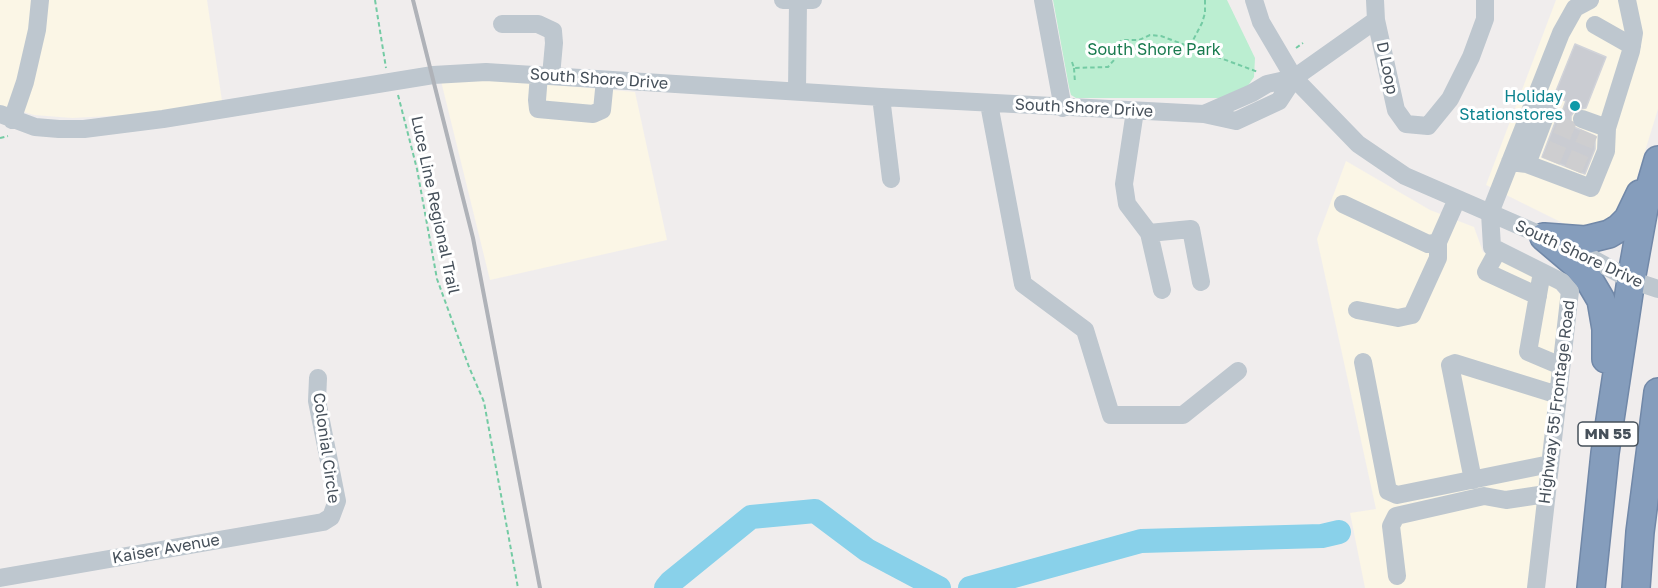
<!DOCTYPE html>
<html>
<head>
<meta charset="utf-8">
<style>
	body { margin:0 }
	canvas { display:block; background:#f0eded }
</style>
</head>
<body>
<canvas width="1658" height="588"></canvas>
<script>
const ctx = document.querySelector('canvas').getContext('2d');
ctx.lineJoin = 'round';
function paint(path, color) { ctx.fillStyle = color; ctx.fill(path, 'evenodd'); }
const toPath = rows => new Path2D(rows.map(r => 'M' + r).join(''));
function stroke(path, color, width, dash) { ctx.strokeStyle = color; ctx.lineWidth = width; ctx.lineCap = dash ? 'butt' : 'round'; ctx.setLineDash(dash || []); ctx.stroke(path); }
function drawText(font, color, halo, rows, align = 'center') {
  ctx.font = font + ' "Golos Text",sans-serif'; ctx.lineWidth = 6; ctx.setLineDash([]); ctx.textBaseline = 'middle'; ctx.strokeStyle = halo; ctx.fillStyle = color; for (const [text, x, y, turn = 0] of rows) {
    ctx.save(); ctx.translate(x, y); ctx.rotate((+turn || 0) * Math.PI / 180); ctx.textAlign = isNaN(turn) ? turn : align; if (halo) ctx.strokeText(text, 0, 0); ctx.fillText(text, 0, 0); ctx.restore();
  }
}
const commercial = toPath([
	[0,0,207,0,222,101,150,114,72,118,34,115,0,105],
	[1556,0,1658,0,1658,109,1625,216,1593,238,1486,185],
	[486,79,635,92,667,240,490,280,441,81],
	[1346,161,1430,210,1474,227,1483,252,1551,282,1562,297,1530,588,1365,588,1350,513,1376,509,1317,239]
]);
const green = toPath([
	[1053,0,1227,0,1255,58,1254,77,1247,87,1222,98,1076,98,1071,95,1069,87]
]);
const river = toPath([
	[666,588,671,582,751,517,815,511,867,550,939,588],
	[970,588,1141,541,1322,536,1339,532]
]);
const building = toPath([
	[1575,44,1606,57,1586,108,1575,110,1571,116,1571,122,1574,127,1595,136,1595,149,1585,174,1542,157,1556,120,1559,120,1566,101,1554,96,1575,44]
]);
const minorTunnel = toPath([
	[1551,161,1571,114],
	[1573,170,1589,133]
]);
const path = toPath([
	[375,0,386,68],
	[1190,46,1202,23,1205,13,1205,0],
	[1296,48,1303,43],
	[1072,62,1074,68,1108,67,1114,60,1115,46,1122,40,1139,40,1150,35,1161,36,1258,72],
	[1074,68,1075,83],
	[398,95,417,169,437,279,469,367,484,402,518,588],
	[0,138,8,136]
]);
const minor = toPath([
	[783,0,813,0],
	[1043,0,1063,108],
	[1254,0,1261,22,1294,78,1358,144,1405,176,1580,252,1631,280,1658,289],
	[1375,0,1376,20,1396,110,1406,124,1428,126,1450,99,1471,57,1485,19,1485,0],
	[502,24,538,24,553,31,554,43,551,76],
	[1595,25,1632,46],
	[539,75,537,100,538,109,593,114,602,110,605,80],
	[797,91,798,1],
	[881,97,891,179],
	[989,104,1023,284,1085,330,1111,415,1183,415,1238,371],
	[1135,111,1124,184,1127,204,1149,233,1162,290],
	[0,114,35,127,59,129,84,129,163,119,433,75,486,72,881,97,1204,114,1236,121,1279,101,1294,78,1376,20],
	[1204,114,1252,93,1267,84,1294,78],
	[1582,119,1607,128],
	[12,120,25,82,37,30,40,0],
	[1510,162,1527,164,1591,188,1606,151,1607,128,1631,51,1634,33,1627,0],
	[1527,164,1549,106],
	[1343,204,1428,244,1438,242,1457,199],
	[1149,233,1191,229,1201,282],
	[1498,250,1486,272,1538,296],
	[1542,272,1528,352,1561,366],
	[1357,310,1398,318,1412,315,1438,258,1438,242],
	[1363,362,1388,491,1397,495,1550,464],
	[1473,480,1450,365,1455,363,1558,395],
	[1397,576,1391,526,1396,516,1484,496,1506,500,1546,494],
	[0,578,323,522,331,517,337,501,317,401,318,378],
	[1536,588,1570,291,1562,282,1492,247,1490,213,1561,33,1575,8,1590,0]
]);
const highway = toPath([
	[1544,237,1577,265,1588,278,1601,300,1606,329,1606,359],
	[1544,237,1585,240,1609,234,1619,228,1628,219,1640,194],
	[1591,588,1605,453,1631,280,1644,208,1658,160],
	[1636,588,1640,532,1658,392]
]);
const rail = toPath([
	[413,0,473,238,540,588]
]);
const markers = [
	[1575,106,6,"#0f9aa8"]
];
const shields = [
	[1608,434,60]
];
const shieldNames = [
	["MN 55",1608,434]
];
const parkNames = [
	["South Shore Park",1154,50]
];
const streetNames = [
	["D Loop",1387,68,78],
	["South Shore Drive",599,79,4],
	["South Shore Drive",1084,108,3],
	["Luce Line Regional Trail",435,205,78],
	["South Shore Drive",1579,254,25],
	["Highway 55 Frontage Road",1557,402,-83],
	["Colonial Circle",326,448,82],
	["Kaiser Avenue",166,549,-10]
];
const cultureNames = [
	["Holiday",1563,97],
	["Stationstores",1563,115]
];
paint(commercial, '#fbf6e6');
paint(green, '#bbeed1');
stroke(river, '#89d1ea', 24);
paint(building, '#caccd2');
stroke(building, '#d1d3d9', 1.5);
stroke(minorTunnel, '#ceced0', 18, [18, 9]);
stroke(highway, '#7188a8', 30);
stroke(path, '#74cba4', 2, [4.5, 3]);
stroke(minor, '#bec7cf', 18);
stroke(highway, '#859dbc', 27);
stroke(rail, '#afb2b8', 4);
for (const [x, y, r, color] of markers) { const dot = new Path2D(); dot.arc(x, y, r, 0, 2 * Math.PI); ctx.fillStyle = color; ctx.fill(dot); stroke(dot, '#fff', 2); }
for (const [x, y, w] of shields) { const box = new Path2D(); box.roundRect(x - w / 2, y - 12, w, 24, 4.5); ctx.fillStyle = '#fff'; ctx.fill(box); stroke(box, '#46505a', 1.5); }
drawText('bold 15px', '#46505a', null, shieldNames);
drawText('16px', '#187a4e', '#fff', parkNames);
drawText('16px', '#46505a', '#fff', streetNames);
drawText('16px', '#0d838f', '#fff', cultureNames, 'right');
</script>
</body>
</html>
